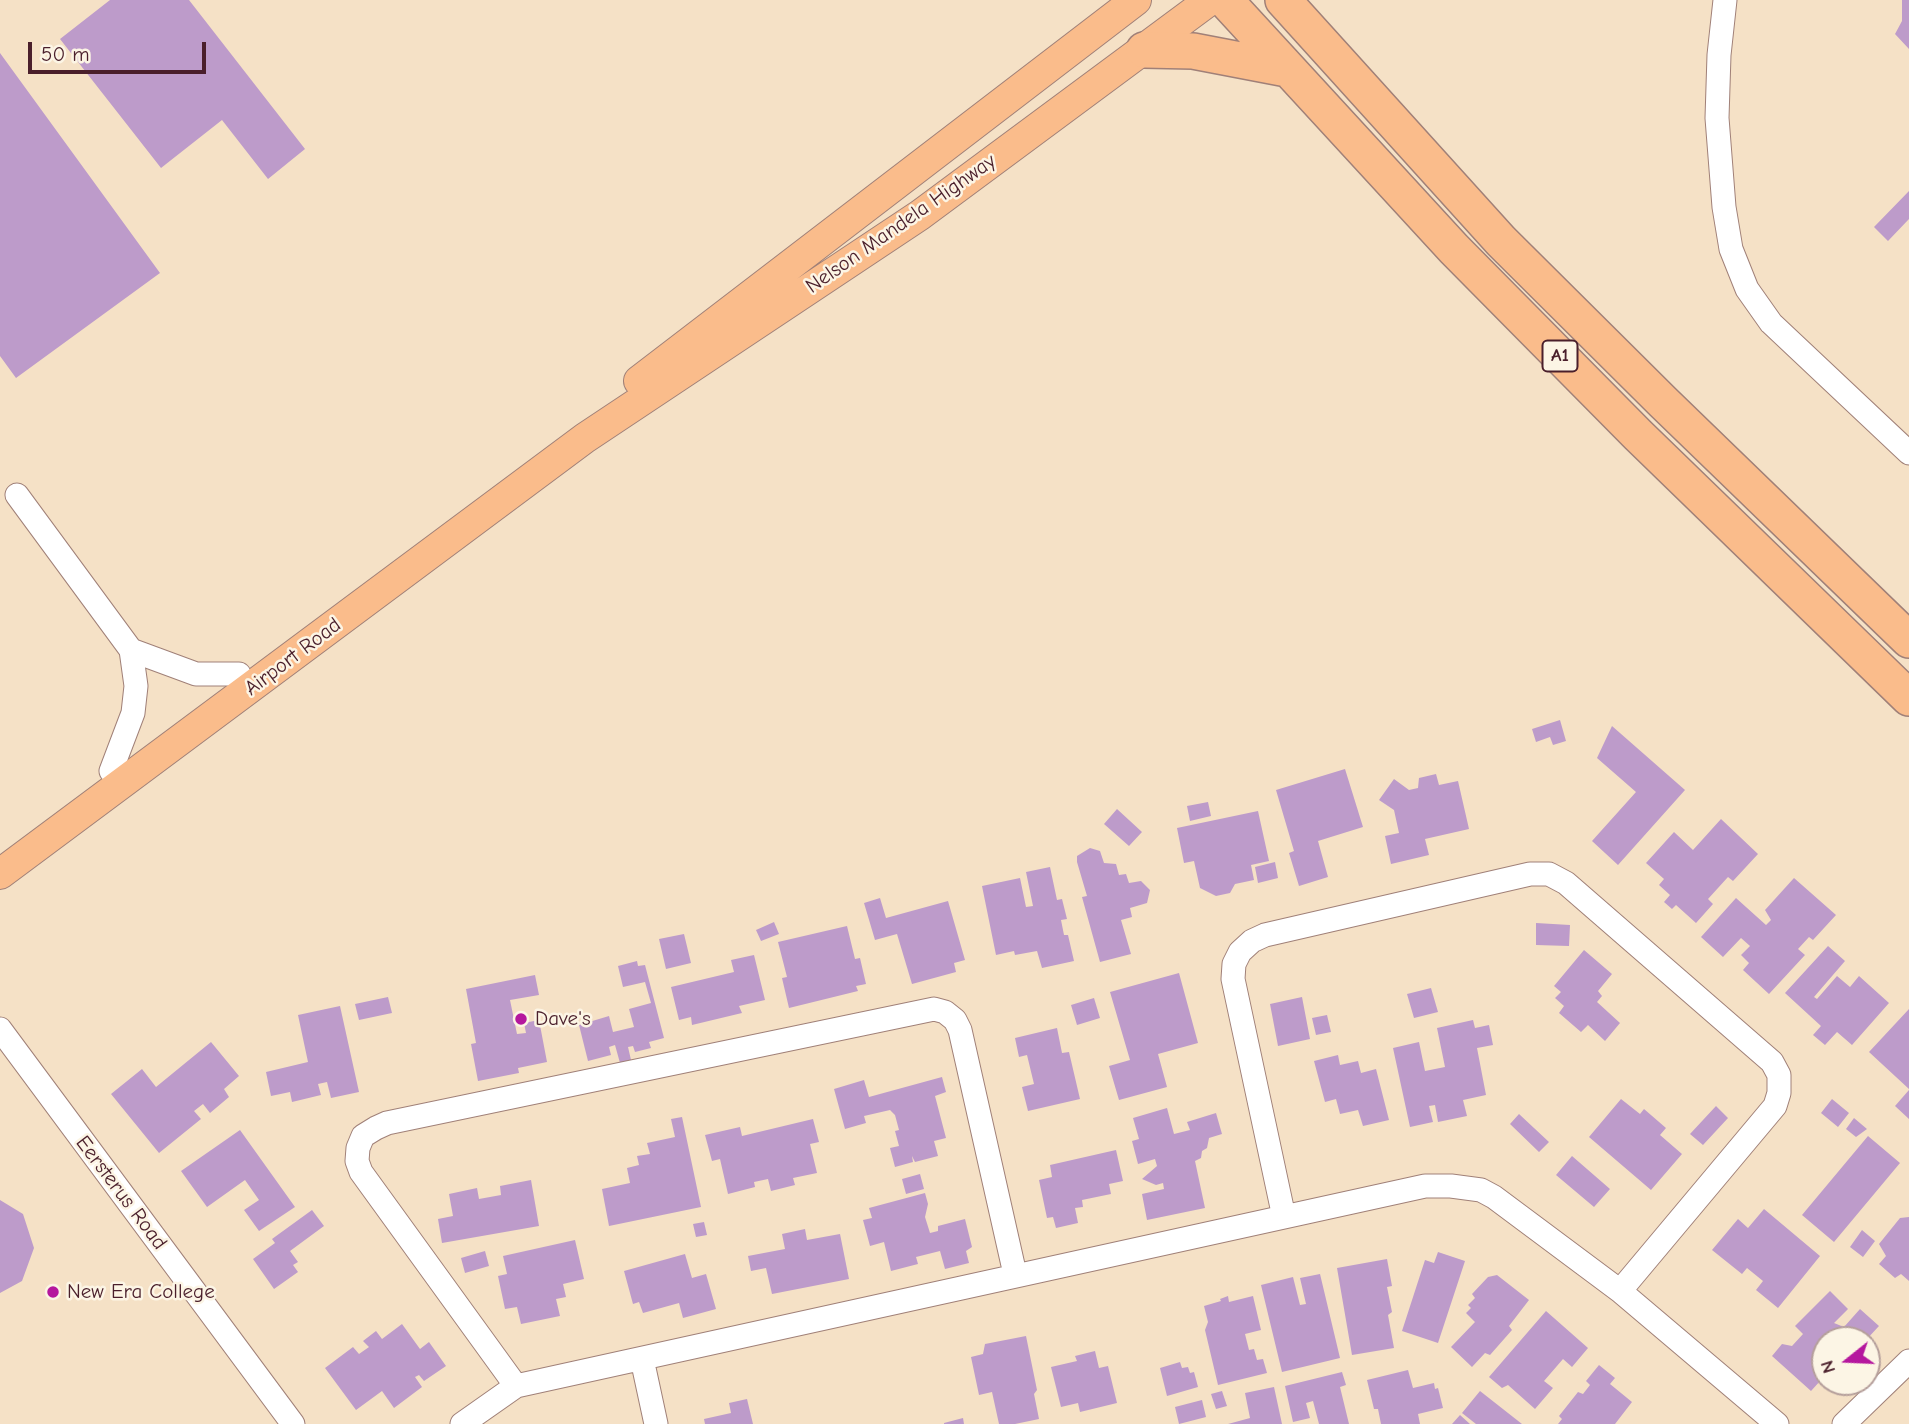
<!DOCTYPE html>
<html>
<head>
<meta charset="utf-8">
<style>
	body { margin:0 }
	#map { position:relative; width:1909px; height:1424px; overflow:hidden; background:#f5e1c6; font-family:"Comic Neue",sans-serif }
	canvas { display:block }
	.north { position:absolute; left:1811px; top:1326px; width:70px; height:70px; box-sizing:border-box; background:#fcf5e5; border:2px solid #b59f9b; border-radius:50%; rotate:252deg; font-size:19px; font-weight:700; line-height:28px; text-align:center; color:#4a1f2b }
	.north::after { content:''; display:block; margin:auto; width:24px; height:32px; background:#b5179e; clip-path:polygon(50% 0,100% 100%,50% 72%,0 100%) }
	.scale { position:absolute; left:28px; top:42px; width:178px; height:32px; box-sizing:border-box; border:4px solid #4a1f2b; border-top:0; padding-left:9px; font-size:21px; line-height:24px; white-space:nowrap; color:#4a1f2b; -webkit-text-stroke:5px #fcf5e5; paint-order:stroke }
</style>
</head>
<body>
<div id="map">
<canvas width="1909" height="1424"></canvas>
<div class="north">N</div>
<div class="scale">50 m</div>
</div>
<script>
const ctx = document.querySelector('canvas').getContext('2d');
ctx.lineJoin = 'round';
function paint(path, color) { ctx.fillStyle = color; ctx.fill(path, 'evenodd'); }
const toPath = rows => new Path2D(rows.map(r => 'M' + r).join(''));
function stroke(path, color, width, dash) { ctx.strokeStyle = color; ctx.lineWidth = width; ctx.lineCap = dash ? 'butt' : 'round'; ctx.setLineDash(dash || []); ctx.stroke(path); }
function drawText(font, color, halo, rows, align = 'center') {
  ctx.font = font + ' "Comic Neue",sans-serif'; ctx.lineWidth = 5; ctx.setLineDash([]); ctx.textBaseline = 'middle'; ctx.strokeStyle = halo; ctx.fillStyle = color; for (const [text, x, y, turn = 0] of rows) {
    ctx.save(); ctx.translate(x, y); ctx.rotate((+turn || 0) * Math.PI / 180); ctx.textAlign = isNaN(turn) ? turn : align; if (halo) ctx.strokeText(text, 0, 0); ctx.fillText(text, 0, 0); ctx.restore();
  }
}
const building = toPath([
	[110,0,189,0,305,149,268,179,222,120,161,168,60,39],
	[1902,0,1909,0,1909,49,1895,34,1902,21],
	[0,53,160,273,16,378,0,356],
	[1909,191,1909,219,1888,241,1874,227],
	[1560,720,1566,741,1553,745,1550,737,1536,742,1532,729],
	[1612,726,1685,790,1618,865,1592,841,1636,792,1597,758],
	[1345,769,1363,827,1318,841,1328,877,1299,886,1289,853,1294,851,1276,790],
	[1436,774,1439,785,1458,781,1469,829,1425,839,1429,855,1391,864,1385,836,1399,833,1394,810,1379,800,1394,779,1409,790,1418,788,1419,778],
	[1208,802,1211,816,1190,821,1187,806],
	[1117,809,1142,832,1129,846,1104,824],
	[1258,811,1269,861,1251,865,1254,880,1235,884,1230,893,1216,896,1200,888,1194,861,1184,863,1177,828],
	[1721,819,1758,854,1733,881,1728,877,1708,899,1713,904,1696,923,1676,905,1672,909,1664,902,1670,895,1659,885,1664,879,1646,863,1674,832,1693,850],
	[1090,848,1100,851,1104,863,1116,864,1119,875,1126,874,1129,883,1141,881,1150,890,1147,903,1130,908,1132,917,1121,920,1131,954,1100,962,1082,897,1087,896,1077,862,1077,856],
	[1275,862,1278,878,1258,883,1255,867],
	[1050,867,1057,900,1062,899,1067,919,1061,920,1064,935,1068,935,1074,961,1042,968,1037,951,1015,955,1014,951,996,955,982,886,1020,878,1026,907,1033,906,1026,872],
	[1794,878,1836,915,1813,940,1809,937,1798,949,1805,955,1769,994,1743,970,1749,963,1741,955,1750,946,1741,938,1723,957,1701,937,1736,898,1766,925,1771,920,1765,910],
	[880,898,886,918,948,901,965,960,954,963,956,972,912,984,897,934,875,940,864,903],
	[774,922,779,934,761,941,756,930],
	[1536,923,1570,925,1569,946,1536,945],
	[847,926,855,959,860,958,866,984,856,986,858,991,789,1008,782,978,787,977,778,942],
	[684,934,691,963,666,969,659,939],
	[1828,946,1845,961,1814,997,1817,999,1837,976,1850,987,1859,976,1889,1003,1852,1045,1837,1032,1825,1045,1813,1035,1821,1026,1785,993],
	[1584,950,1612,974,1598,991,1602,996,1597,1002,1620,1023,1605,1041,1588,1025,1581,1032,1559,1013,1564,1006,1555,998,1561,992,1554,986],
	[754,955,765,1000,739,1006,742,1013,692,1025,691,1017,679,1020,671,987,734,972,731,960],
	[637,961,638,966,645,965,664,1038,649,1042,651,1048,635,1052,633,1046,628,1047,631,1060,620,1063,615,1045,609,1047,611,1055,588,1061,579,1025,609,1016,613,1032,634,1027,629,1009,651,1003,645,982,623,987,618,966],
	[1179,973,1198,1043,1158,1054,1167,1087,1119,1100,1109,1066,1130,1060,1110,992],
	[535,975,539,995,510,1000,517,1034,526,1033,524,1023,539,1020,547,1062,518,1068,519,1073,478,1081,471,1044,476,1043,466,989],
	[1431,988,1438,1012,1414,1018,1407,994],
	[388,997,392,1013,359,1020,355,1004],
	[1302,997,1310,1039,1278,1046,1270,1004],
	[1094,998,1100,1018,1077,1025,1071,1005],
	[340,1006,359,1092,331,1098,327,1082,318,1084,321,1095,292,1102,290,1092,271,1096,266,1072,308,1062,298,1015],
	[1909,1009,1909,1089,1869,1052],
	[1327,1015,1331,1032,1316,1035,1312,1018],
	[1473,1020,1475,1028,1489,1025,1493,1045,1477,1048,1486,1095,1463,1100,1467,1116,1438,1122,1435,1105,1429,1106,1433,1122,1410,1127,1393,1048,1419,1042,1425,1071,1445,1067,1437,1028],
	[1057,1028,1062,1053,1069,1052,1080,1099,1028,1111,1022,1087,1034,1084,1027,1055,1019,1057,1015,1038],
	[211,1042,239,1076,224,1089,229,1097,210,1113,203,1104,194,1111,201,1119,159,1153,111,1094,142,1069,156,1087],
	[1338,1055,1340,1065,1358,1061,1361,1073,1376,1069,1389,1120,1363,1126,1358,1110,1340,1114,1336,1099,1325,1102,1314,1061],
	[942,1077,946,1092,935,1096,946,1138,934,1141,938,1156,915,1162,912,1156,913,1162,895,1167,890,1148,899,1146,895,1131,899,1130,895,1115,890,1110,864,1116,866,1123,845,1129,834,1089,864,1080,869,1097],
	[1909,1090,1909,1119,1895,1106],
	[1621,1099,1640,1114,1644,1109,1666,1128,1660,1135,1682,1154,1651,1190,1589,1137],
	[1832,1099,1849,1113,1838,1127,1821,1113],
	[1716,1106,1728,1118,1703,1145,1690,1134],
	[1167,1108,1174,1134,1190,1130,1187,1122,1216,1113,1222,1134,1209,1138,1207,1148,1202,1151,1201,1158,1195,1161,1205,1208,1147,1220,1142,1194,1164,1189,1163,1183,1156,1185,1142,1179,1157,1166,1155,1159,1138,1164,1132,1141,1139,1139,1133,1118],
	[1519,1114,1549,1142,1539,1152,1510,1124],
	[682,1117,701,1207,609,1226,602,1189,630,1183,627,1168,639,1165,637,1156,650,1154,647,1143,675,1137,671,1119],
	[1854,1118,1867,1129,1856,1137,1846,1129],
	[813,1119,819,1142,810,1144,817,1173,793,1178,795,1185,771,1191,768,1179,754,1182,755,1187,728,1194,720,1159,712,1161,705,1135,740,1127,742,1136],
	[240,1130,295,1207,259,1231,244,1210,259,1200,245,1180,207,1207,181,1171],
	[1868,1136,1900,1163,1834,1242,1802,1215],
	[1116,1150,1123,1181,1109,1184,1111,1194,1082,1200,1083,1207,1075,1208,1078,1223,1056,1228,1053,1217,1047,1218,1039,1180,1052,1177,1050,1165],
	[1572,1156,1610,1189,1594,1207,1556,1175],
	[920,1174,924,1189,906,1194,902,1179],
	[531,1180,539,1226,442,1243,438,1219,453,1216,449,1194,477,1188,479,1199,501,1195,500,1186],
	[925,1193,928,1204,925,1217,930,1233,938,1231,938,1226,965,1219,972,1247,966,1251,969,1263,945,1269,940,1251,916,1257,918,1264,891,1271,884,1242,870,1246,863,1220,872,1218,869,1208],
	[0,1200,23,1214,34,1248,22,1281,0,1293],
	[1764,1209,1820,1256,1778,1308,1756,1290,1763,1281,1747,1268,1742,1274,1712,1250,1738,1219,1748,1228],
	[312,1210,324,1226,290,1251,298,1262,293,1265,298,1272,274,1289,253,1259,275,1243,272,1239],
	[1909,1217,1909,1281,1901,1274,1895,1278,1879,1264,1886,1256,1879,1244,1900,1218],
	[704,1222,707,1235,696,1237,693,1224],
	[805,1229,807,1240,840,1234,849,1279,772,1294,766,1268,751,1271,748,1256,785,1249,782,1234],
	[1862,1230,1875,1241,1863,1257,1850,1247],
	[575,1240,584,1279,563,1284,566,1297,556,1299,560,1316,521,1324,517,1307,505,1309,498,1276,507,1274,503,1256],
	[485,1251,489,1266,465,1273,461,1258],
	[1438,1252,1465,1261,1438,1343,1402,1331,1425,1260,1434,1263],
	[685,1254,692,1278,706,1274,716,1309,683,1318,679,1303,643,1313,639,1302,633,1304,624,1271],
	[1387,1259,1392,1286,1387,1287,1392,1312,1388,1315,1394,1348,1352,1355,1337,1268],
	[1320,1274,1340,1358,1282,1372,1261,1285,1293,1277,1300,1305,1306,1304,1300,1278],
	[1497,1275,1529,1300,1509,1326,1512,1330,1490,1355,1485,1353,1472,1367,1451,1347,1475,1322,1466,1313,1471,1308,1468,1305,1475,1298,1472,1294,1488,1277],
	[1830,1291,1848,1309,1834,1323,1844,1327,1860,1309,1879,1326,1866,1340,1825,1340,1825,1382,1834,1382,1829,1388,1821,1380,1811,1391,1772,1356,1782,1344,1792,1346,1803,1334,1795,1326],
	[1228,1296,1229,1302,1253,1296,1261,1330,1245,1334,1249,1350,1254,1349,1257,1360,1263,1359,1267,1373,1218,1385,1205,1330,1208,1322,1204,1306,1221,1301,1220,1299],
	[1546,1311,1588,1348,1572,1367,1563,1359,1544,1381,1553,1388,1535,1409,1508,1385,1502,1388,1489,1377],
	[402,1324,420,1349,429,1342,446,1366,424,1381,419,1375,415,1377,422,1387,394,1408,382,1391,356,1410,325,1368,353,1347,359,1354,369,1347,363,1341,376,1331,382,1339],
	[1026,1336,1037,1390,1034,1394,1039,1419,1015,1424,999,1424,992,1392,979,1395,971,1357,983,1354,985,1344],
	[1095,1351,1099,1368,1108,1366,1117,1403,1080,1412,1078,1403,1061,1407,1051,1367,1077,1361,1075,1356],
	[1180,1362,1182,1368,1188,1367,1190,1373,1194,1372,1198,1387,1167,1396,1160,1368],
	[1599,1365,1615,1378,1610,1384,1632,1402,1615,1424,1558,1424,1562,1419,1559,1416,1578,1392,1583,1394,1590,1385,1586,1381],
	[1408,1370,1413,1388,1434,1383,1435,1389,1438,1388,1443,1408,1418,1414,1420,1424,1381,1424,1378,1409,1374,1409,1367,1380],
	[1342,1372,1346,1385,1340,1387,1349,1424,1319,1424,1313,1401,1306,1403,1310,1418,1293,1422,1285,1386],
	[1274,1387,1282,1424,1228,1424,1250,1418,1245,1393],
	[1222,1391,1227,1406,1216,1409,1211,1394],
	[1480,1391,1522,1424,1476,1424,1462,1413],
	[747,1399,753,1424,705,1424,704,1419,731,1413,729,1403],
	[1202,1400,1206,1417,1179,1424,1175,1407],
	[1460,1415,1470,1424,1452,1424],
	[963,1418,964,1424,944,1424,944,1423]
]);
const minor = toPath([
	[1725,0,1719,55,1717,118,1724,207,1731,249,1747,289,1771,323,1909,453],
	[17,495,131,650,136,686,133,713,111,771],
	[131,650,196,674,239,674],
	[0,1029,293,1424],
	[1284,1217,1233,979,1234,964,1240,952,1252,941,1265,935,1530,874,1549,874,1566,883,1772,1062,1779,1075,1779,1093,1775,1106,1620,1291],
	[642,1359,656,1424],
	[516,1386,361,1172,357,1161,358,1148,363,1136,376,1128,387,1123,934,1009,945,1012,955,1020,960,1030,1015,1274],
	[462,1424,516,1386,1284,1217,1425,1186,1451,1186,1481,1190,1494,1197,1620,1291,1777,1424],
	[1844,1424,1909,1361]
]);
const major = toPath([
	[639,381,1136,0],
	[0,874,585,438,920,215,1210,0]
]);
const highway = toPath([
	[1225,0,1454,249,1638,435,1909,698],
	[1283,0,1501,241,1663,402,1909,640],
	[1144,50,1193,51,1287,69]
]);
const markers = [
	[521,1019,7,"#b5179e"],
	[53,1292,7,"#b5179e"]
];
const shields = [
	[1560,356,35]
];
const shieldNames = [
	["A1",1560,356]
];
const streetNames = [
	["Nelson Mandela Highway",901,224,-35],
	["Airport Road",293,657,-37],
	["Eersterus Road",121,1193,53]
];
const poiNames = [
	["Dave's",535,1019],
	["New Era College",67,1292]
];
paint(building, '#bd9bca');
stroke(minor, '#a08078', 25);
stroke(major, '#a08078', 32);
stroke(highway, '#a08078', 38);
stroke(minor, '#fff', 23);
stroke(major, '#fabc8b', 30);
stroke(highway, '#fabc8b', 35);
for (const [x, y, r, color] of markers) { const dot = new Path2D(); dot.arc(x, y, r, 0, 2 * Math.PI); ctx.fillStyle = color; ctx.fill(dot); stroke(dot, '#fcf5e5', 2.5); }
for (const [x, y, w] of shields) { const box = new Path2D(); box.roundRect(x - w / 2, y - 15.5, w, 31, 5); ctx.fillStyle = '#fcf5e5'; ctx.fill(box); stroke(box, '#4a1f2b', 2); }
drawText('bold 19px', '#4a1f2b', null, shieldNames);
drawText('21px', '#4a1f2b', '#fcf5e5', streetNames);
drawText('21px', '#4a1f2b', '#fcf5e5', poiNames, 'left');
</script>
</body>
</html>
